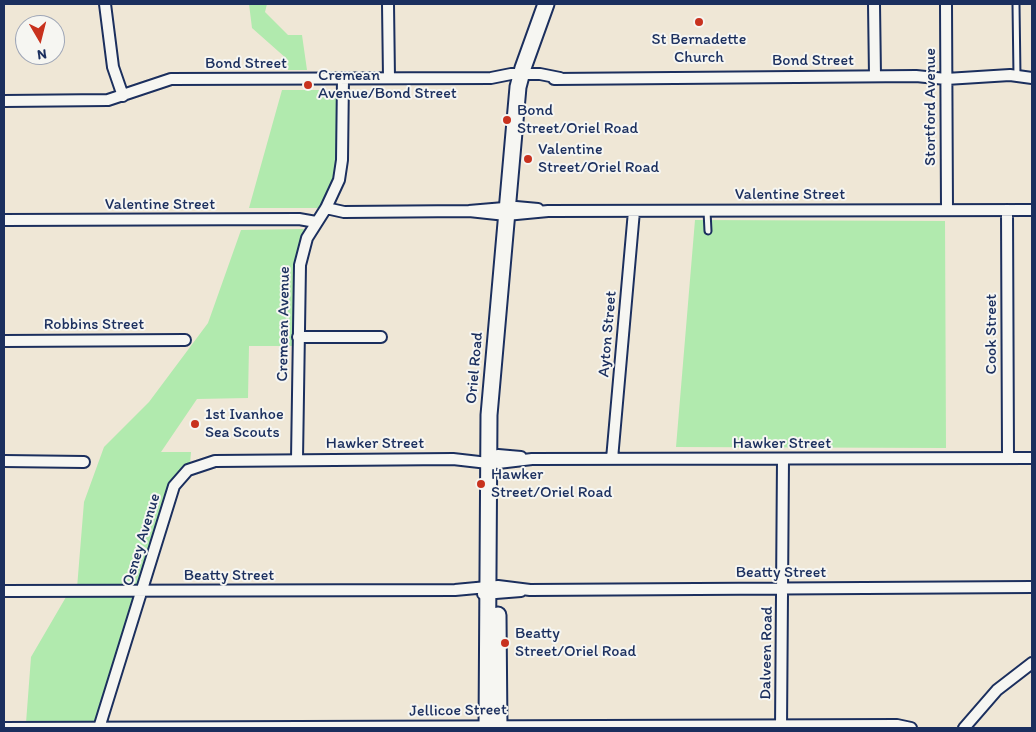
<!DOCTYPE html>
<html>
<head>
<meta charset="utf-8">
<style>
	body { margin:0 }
	#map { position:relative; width:1036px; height:732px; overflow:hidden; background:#efe7d6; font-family:Itim,sans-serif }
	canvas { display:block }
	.frame { position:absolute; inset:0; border:5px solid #1b2f5e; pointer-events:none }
	.north { position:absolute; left:15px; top:15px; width:50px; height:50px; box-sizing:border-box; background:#f6f6f2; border:1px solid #9ea6b7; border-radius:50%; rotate:172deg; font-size:14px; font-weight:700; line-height:20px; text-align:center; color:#1b2f5e }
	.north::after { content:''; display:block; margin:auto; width:18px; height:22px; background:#c8321e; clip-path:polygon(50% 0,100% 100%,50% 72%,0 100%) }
</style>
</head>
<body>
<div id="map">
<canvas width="1036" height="732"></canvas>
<div class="frame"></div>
<div class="north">N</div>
</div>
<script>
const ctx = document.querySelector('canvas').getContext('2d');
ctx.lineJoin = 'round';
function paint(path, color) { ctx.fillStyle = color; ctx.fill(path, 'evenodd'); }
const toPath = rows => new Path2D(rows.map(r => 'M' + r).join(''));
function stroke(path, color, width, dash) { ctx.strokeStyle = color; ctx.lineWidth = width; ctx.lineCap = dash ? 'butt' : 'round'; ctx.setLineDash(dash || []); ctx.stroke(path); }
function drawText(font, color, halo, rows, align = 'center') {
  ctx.font = font + ' Itim,sans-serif'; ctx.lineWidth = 4; ctx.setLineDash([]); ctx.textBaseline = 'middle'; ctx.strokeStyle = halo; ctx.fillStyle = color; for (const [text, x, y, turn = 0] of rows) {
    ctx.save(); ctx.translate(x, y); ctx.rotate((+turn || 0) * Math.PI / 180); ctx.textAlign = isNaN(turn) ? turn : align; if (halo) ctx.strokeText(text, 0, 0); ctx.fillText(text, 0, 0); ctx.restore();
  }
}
const green = toPath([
	[249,4,267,4,265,12,288,35,302,35,307,70,288,70,287,59,252,28],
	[282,90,336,90,338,96,337,172,325,200,319,208,249,208],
	[695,220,945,221,946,448,676,447],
	[304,229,295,272,294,346,249,346,248,398,197,399,161,452,191,452,190,464,178,473,170,487,139,587,77,588,84,502,104,447,149,402,208,323,241,230],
	[66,597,136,597,96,724,26,723,31,657]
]);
const lane = toPath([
	[1016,4,1017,76],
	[707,211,708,231]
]);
const street = toPath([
	[105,4,113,67,123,96],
	[388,4,389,78],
	[874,4,875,76],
	[946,4,947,210],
	[554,79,916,76,946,79,1010,75,1032,78],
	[4,101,108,100,171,79,491,78,511,74,540,74,560,78],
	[326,208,344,212,469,211,516,207,538,209],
	[1007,210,1008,458],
	[469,211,506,215,548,211,1032,210],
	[4,220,299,219,316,222],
	[298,337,381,337],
	[4,341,185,340],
	[498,455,521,457],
	[297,459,300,265,307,238,326,208,339,180,342,160,343,78],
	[612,459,634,211],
	[4,461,84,462],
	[498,463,532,459,1032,458],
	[4,591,455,590,498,586,530,590,1032,587],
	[483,594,521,591],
	[4,728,897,725,911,728],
	[99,728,174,486,188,470,215,461,453,459,488,463],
	[781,728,783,459],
	[964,728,997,690,1032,663]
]);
const secondary = toPath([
	[498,615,499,728],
	[487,728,489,415,518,87,523,68,546,4]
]);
const markers = [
	[699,22,5,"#c8321e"],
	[308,85,5,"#c8321e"],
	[507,120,5,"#c8321e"],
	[528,159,5,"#c8321e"],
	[195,424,5,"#c8321e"],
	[481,484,5,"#c8321e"],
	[505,643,5,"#c8321e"]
];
const poiNames = [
	["St Bernadette",699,40,"center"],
	["Church",699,58,"center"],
	["Cremean",318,76],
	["Avenue/Bond Street",318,94],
	["Bond",517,111],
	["Street/Oriel Road",517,129],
	["Valentine",538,150],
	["Street/Oriel Road",538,168],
	["1st Ivanhoe",205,415],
	["Sea Scouts",205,433],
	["Hawker",491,475],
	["Street/Oriel Road",491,493],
	["Beatty",515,634],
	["Street/Oriel Road",515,652]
];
const streetNames = [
	["Bond Street",813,61],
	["Bond Street",246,64],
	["Stortford Avenue",931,107,-90],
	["Valentine Street",790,195],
	["Valentine Street",160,205],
	["Cremean Avenue",284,324,-89],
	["Robbins Street",94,325],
	["Ayton Street",608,334,-85],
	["Cook Street",992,334,-90],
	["Oriel Road",475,368,-85],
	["Hawker Street",375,444],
	["Hawker Street",782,444],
	["Osney Avenue",142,540,-73],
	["Beatty Street",781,573],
	["Beatty Street",229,576],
	["Dalveen Road",767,653,-89],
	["Jellicoe Street",458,711,-1]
];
paint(green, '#b1eaae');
stroke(lane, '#1b2f5e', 9);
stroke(street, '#1b2f5e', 14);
stroke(secondary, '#1b2f5e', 19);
stroke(lane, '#f6f6f2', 5);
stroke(street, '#f6f6f2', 10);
stroke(secondary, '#f6f6f2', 15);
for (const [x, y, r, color] of markers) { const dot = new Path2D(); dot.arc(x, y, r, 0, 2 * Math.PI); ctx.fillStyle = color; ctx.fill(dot); stroke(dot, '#f6f6f2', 2); }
drawText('16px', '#1b2f5e', '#f6f6f2', poiNames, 'left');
drawText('16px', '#1b2f5e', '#f6f6f2', streetNames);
</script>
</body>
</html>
